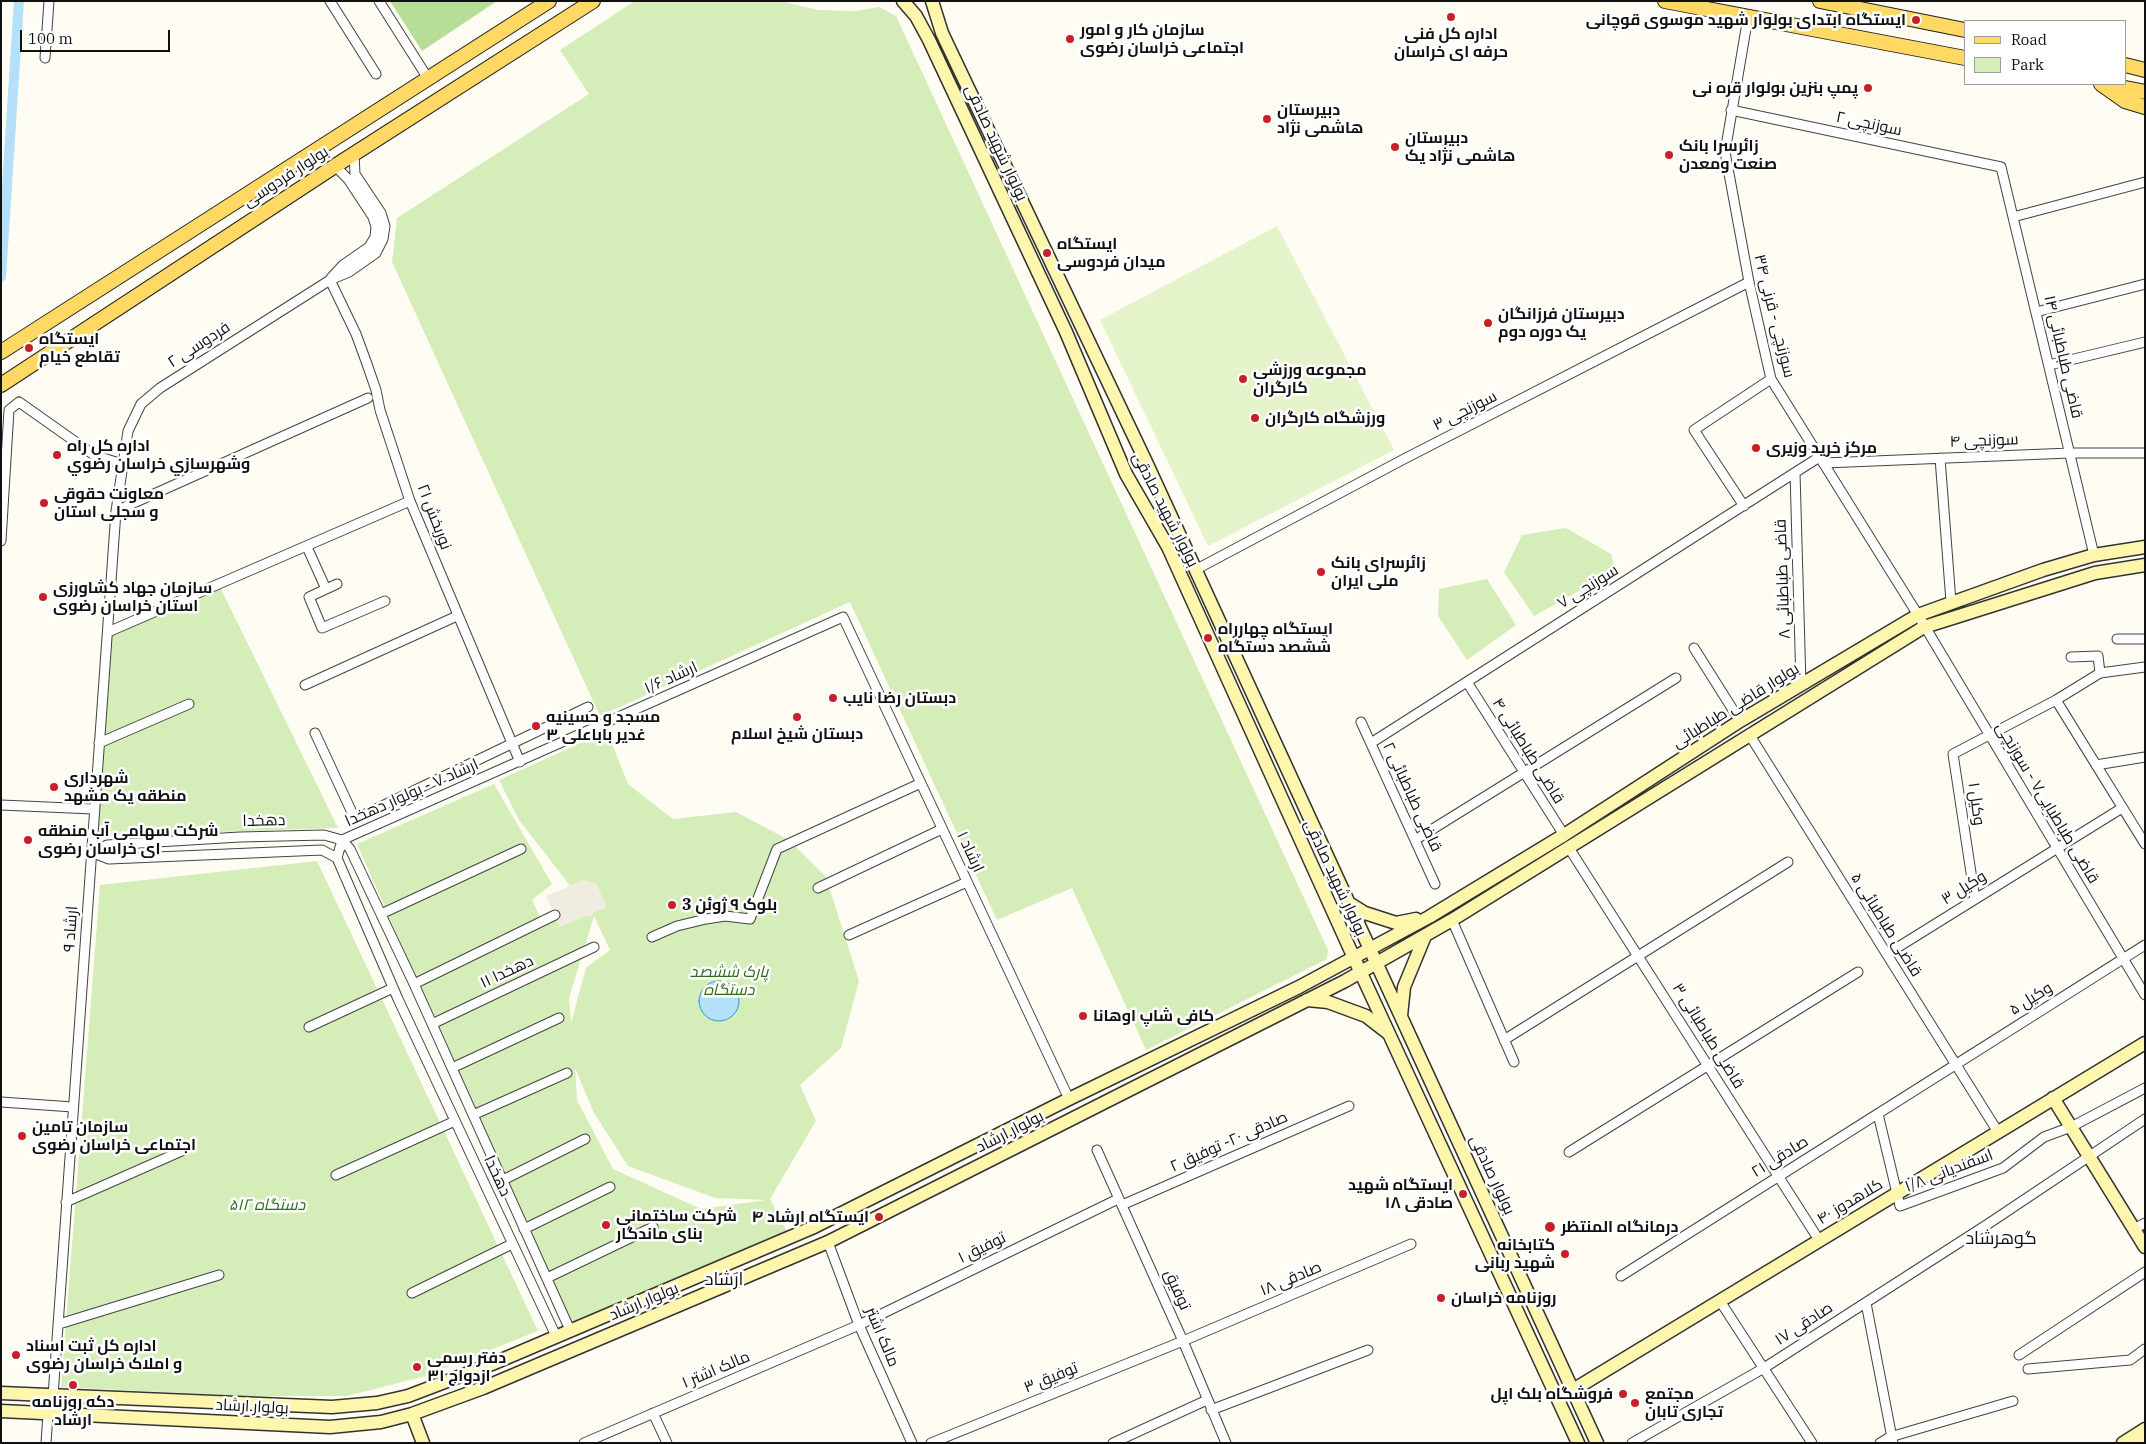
<!DOCTYPE html>
<html>
<head>
<meta charset="utf-8">
<style>
	body { margin:0 }
	#map { position:relative; width:2146px; height:1444px; overflow:hidden; background:#fffdf3; font-family:"IBM Plex Serif",serif }
	canvas { display:block }
	.frame { position:absolute; inset:0; border:2px solid #101010; pointer-events:none }
	.legend { position:absolute; left:1964px; top:20px; width:162px; height:65px; box-sizing:border-box; background:#fff; border:1px solid #9f9f9f; margin:0; padding:6px 9px; list-style:none; font-size:15px; color:#101010 }
	.legend li { display:flex; align-items:center; gap:10px; height:25px }
	.legend b { width:25px; border:1px solid #9f9f9f }
	.scale { position:absolute; left:20px; top:30px; width:150px; height:22px; box-sizing:border-box; border:2px solid #101010; border-top:0; padding-left:6px; font-size:15px; line-height:18px; white-space:nowrap; color:#101010; -webkit-text-stroke:4px #fff; paint-order:stroke }
</style>
</head>
<body>
<div id="map">
<canvas width="2146" height="1444"></canvas>
<div class="frame"></div>
<ul class="legend">
<li><b style="height:6px;background:#ffd963"></b>Road</li>
<li><b style="height:14px;background:#d4edb9"></b>Park</li>
</ul>
<div class="scale">100 m</div>
</div>
<script>
const ctx = document.querySelector('canvas').getContext('2d');
ctx.lineJoin = 'round';
function paint(path, color) { ctx.fillStyle = color; ctx.fill(path, 'evenodd'); }
const toPath = rows => new Path2D(rows.map(r => 'M' + r).join(''));
function stroke(path, color, width, dash) { ctx.strokeStyle = color; ctx.lineWidth = width; ctx.lineCap = dash ? 'butt' : 'round'; ctx.setLineDash(dash || []); ctx.stroke(path); }
function drawText(font, color, halo, rows, align = 'center') {
  ctx.font = font + ' "IBM Plex Serif",Cairo,serif'; ctx.lineWidth = 5; ctx.setLineDash([]); ctx.textBaseline = 'middle'; ctx.strokeStyle = halo; ctx.fillStyle = color; for (const [text, x, y, turn = 0] of rows) {
    ctx.save(); ctx.translate(x, y); ctx.rotate((+turn || 0) * Math.PI / 180); ctx.textAlign = isNaN(turn) ? turn : align; if (halo) ctx.strokeText(text, 0, 0); ctx.fillText(text, 0, 0); ctx.restore();
  }
}
const green = toPath([
	[635,1,781,1,818,10,856,11,879,7,896,16,1328,950,1327,959,1146,1050,1072,888,997,920,850,602,600,716,392,262,397,218,589,94,560,50],
	[1566,528,1611,554,1615,571,1534,616,1504,572,1522,535],
	[1487,579,1516,625,1467,660,1438,616,1439,589],
	[220,587,338,828,98,836,110,635],
	[607,731,628,784,673,819,736,812,789,840,826,877,859,981,841,1048,800,1085,816,1121,770,1199,790,1238,570,1330,357,844,494,784,552,884,532,900,542,921,593,915,519,820,499,780],
	[594,916,610,950,586,968,571,1023,569,998],
	[575,1068,594,1113,628,1166,715,1198,766,1200,701,1209,613,1169,577,1100],
	[317,861,538,1331,422,1377,347,1396,246,1396,61,1387,100,885]
]);
const forest = toPath([
	[390,1,497,1,422,51]
]);
const pitch = toPath([
	[1277,226,1394,450,1208,546,1100,320]
]);
const plaza = toPath([
	[583,880,596,883,607,907,560,927,546,896]
]);
const water = toPath([
	'699 1001a20 20 0 1 1 40 0a20 20 0 1 1-40 0Z'
]);
const canal = toPath([
	[1,277,19,1]
]);
const street = toPath([
	[330,1,376,74],
	[379,1,429,80],
	[1748,17,1725,152,1749,282,1771,379,1918,615,2145,995],
	[45,58,49,1],
	[1731,110,2001,167,2094,555],
	[2013,217,2145,182],
	[331,278,343,265,369,247,375,237,376,227,373,217,348,179,335,166],
	[330,280,356,334,367,364,376,390,380,410,410,501,520,762],
	[2036,312,2145,284],
	[2049,365,2145,342],
	[1940,458,1951,602],
	[1825,463,2070,453,2145,453],
	[1795,473,1801,684],
	[1744,506,1694,430,1771,379],
	[116,511,368,398],
	[1,541,9,410,19,402,94,455,122,464],
	[307,547,326,589],
	[1195,570,1404,459,1749,282],
	[337,584,309,597,322,628,385,601],
	[108,632,410,501],
	[2117,639,2145,639],
	[1694,648,1740,721],
	[2071,657,2098,656,2100,673],
	[1467,682,1564,835],
	[305,685,457,616],
	[2056,700,2145,844],
	[1361,722,1435,884],
	[315,733,355,819,588,707],
	[1749,734,1998,1132],
	[99,743,189,704],
	[1371,743,1821,456],
	[2096,765,2145,757],
	[1,805,93,809],
	[1415,840,1676,678],
	[1569,848,1819,1240],
	[91,852,107,845,240,837,324,835,342,840,350,849,414,984,570,1330],
	[91,852,109,859,322,850,337,858,398,999,556,1336],
	[337,858,342,840,843,617,1069,1099],
	[818,888,942,829],
	[1975,899,1953,754,2056,700,2100,673,2145,667],
	[381,914,521,849],
	[1452,920,1514,1062],
	[849,935,967,882],
	[652,937,677,926,706,919,725,916,750,919,777,849,921,783],
	[1887,954,2122,808],
	[414,984,555,915],
	[432,1024,594,947],
	[309,1027,393,988],
	[1504,1040,1788,862],
	[452,1068,559,1018],
	[1,1102,73,1107],
	[1878,1114,1900,1206,2003,1168,2044,1137,2071,1127,2145,1088],
	[473,1115,567,1073],
	[1097,1150,1183,1341,1226,1443],
	[1569,1152,1858,972],
	[336,1175,455,1121],
	[503,1180,585,1139],
	[66,1202,184,1150],
	[1122,1205,1349,1106],
	[524,1229,610,1187],
	[2134,1229,2145,1223],
	[828,1242,859,1325,912,1443],
	[1621,1276,2145,945],
	[547,1278,653,1227],
	[412,1293,512,1244],
	[1720,1301,1812,1443],
	[1866,1303,1893,1443],
	[59,1324,219,1275],
	[2019,1355,2145,1272],
	[2028,1369,2130,1360,2145,1349],
	[53,1396,116,511,128,431,141,404,160,388,330,280,349,272,376,253,383,239,385,226,381,213,355,174,354,154],
	[1211,1410,1368,1350],
	[653,1413,667,1443],
	[46,1443,48,1414],
	[584,1443,859,1325,1118,1199],
	[931,1443,1183,1341,1411,1244],
	[1113,1443,1207,1400],
	[1632,1443,1764,1368,1988,1224,2145,1119],
	[1880,1443,1890,1437,2013,1401]
]);
const secondary = toPath([
	[903,1,916,16,929,40,1066,332,1126,474,1168,547,1354,958,1578,1443],
	[932,1,942,33,1147,464,1597,1443],
	[1349,903,1365,913,1396,923,1416,919],
	[1307,1000,1328,1002,1366,1016,1388,1033],
	[1401,1016,1404,987,1425,936],
	[2053,1098,2145,1247],
	[1573,1390,2145,1043],
	[1,1393,332,1407,377,1403,408,1396,492,1364,814,1227,1069,1099,1299,987,1429,917,1564,835,1740,721,1918,615,2043,570,2094,555,2145,547],
	[1,1411,330,1427,381,1422,412,1414,483,1388,828,1242,1345,981,1452,920,1924,627,2095,573,2145,565],
	[412,1414,423,1443],
	[2123,1443,2145,1429],
	[2141,1443,2145,1441]
]);
const primary = toPath([
	[1665,1,1965,58],
	[1820,1,1965,30],
	[2125,65,2145,70],
	[2101,84,2125,101,2145,107],
	[2105,84,2145,92],
	[1,352,549,1],
	[1,385,335,166,593,1]
]);
const markers = [
	[1451,17,5,"#c91f27"],
	[1916,20,5,"#c91f27"],
	[1070,39,5,"#c91f27"],
	[1868,88,5,"#c91f27"],
	[1267,119,5,"#c91f27"],
	[1395,147,5,"#c91f27"],
	[1669,155,5,"#c91f27"],
	[1047,253,5,"#c91f27"],
	[1488,323,5,"#c91f27"],
	[29,348,5,"#c91f27"],
	[1243,379,5,"#c91f27"],
	[1255,418,5,"#c91f27"],
	[1756,448,5,"#c91f27"],
	[57,455,5,"#c91f27"],
	[44,503,5,"#c91f27"],
	[1321,572,5,"#c91f27"],
	[43,597,5,"#c91f27"],
	[1208,638,5,"#c91f27"],
	[833,698,5,"#c91f27"],
	[797,717,5,"#c91f27"],
	[536,726,5,"#c91f27"],
	[54,787,5,"#c91f27"],
	[28,840,5,"#c91f27"],
	[672,905,5,"#c91f27"],
	[1083,1016,5,"#c91f27"],
	[22,1136,5,"#c91f27"],
	[1463,1194,5,"#c91f27"],
	[879,1217,5,"#c91f27"],
	[606,1225,5,"#c91f27"],
	[1550,1227,6,"#c91f27"],
	[1565,1254,5,"#c91f27"],
	[1441,1298,5,"#c91f27"],
	[16,1355,5,"#c91f27"],
	[417,1367,5,"#c91f27"],
	[73,1385,5,"#c91f27"],
	[1623,1394,5,"#c91f27"],
	[1635,1403,5,"#c91f27"]
];
const poiNames = [
	["ایستگاه ابتدای بولوار شهید موسوی قوچانی",1906,20,"right"],
	["سازمان کار و امور",1080,30],
	["اجتماعی خراسان رضوی",1080,48],
	["اداره کل فنی",1451,34,"center"],
	["حرفه ای خراسان",1451,52,"center"],
	["پمپ بنزین بولوار قره نی",1858,88,"right"],
	["دبیرستان",1277,110],
	["هاشمی نژاد",1277,128],
	["دبیرستان",1405,138],
	["هاشمی نژاد یک",1405,156],
	["زائرسرا بانک",1679,146],
	["صنعت ومعدن",1679,164],
	["ایستگاه",1057,244],
	["میدان فردوسی",1057,262],
	["دبیرستان فرزانگان",1498,314],
	["یک دوره دوم",1498,332],
	["ایستگاه",39,339],
	["تقاطع خیام",39,357],
	["مجموعه ورزشی",1253,370],
	["کارگران",1253,388],
	["ورزشگاه کارگران",1265,418],
	["اداره كل راه",67,446],
	["وشهرسازي خراسان رضوي",67,464],
	["مرکز خرید وزیری",1766,448],
	["معاونت حقوقی",54,494],
	["و سجلی استان",54,512],
	["زائرسرای بانک",1331,563],
	["ملی ایران",1331,581],
	["سازمان جهاد کشاورزی",53,588],
	["استان خراسان رضوی",53,606],
	["ایستگاه چهارراه",1218,629],
	["ششصد دستگاه",1218,647],
	["دبستان رضا نایب",843,698],
	["مسجد و حسینیه",546,717],
	["غدیر باباعلی ۳",546,735],
	["دبستان شیخ اسلام",797,734,"center"],
	["شهرداری",64,778],
	["منطقه یک مشهد",64,796],
	["شرکت سهامی آب منطقه",38,831],
	["ای خراسان رضوی",38,849],
	["بلوک ۹ ژوئن 3",682,905],
	["کافی شاپ اوهانا",1093,1016],
	["سازمان تامین",32,1127],
	["اجتماعی خراسان رضوی",32,1145],
	["ایستگاه شهید",1453,1185,"right"],
	["صادقی ۱۸",1453,1203,"right"],
	["شرکت ساختمانی",616,1216],
	["بنای ماندگار",616,1234],
	["ایستگاه ارشاد ۴",869,1217,"right"],
	["درمانگاه المنتظر",1561,1227],
	["کتابخانه",1555,1245,"right"],
	["شهید ربانی",1555,1263,"right"],
	["روزنامه خراسان",1451,1298],
	["اداره کل ثبت اسناد",26,1346],
	["و املاک خراسان رضوی",26,1364],
	["دفتر رسمی",427,1358],
	["ازدواج ۳۱",427,1376],
	["فروشگاه بلک اپل",1613,1394,"right"],
	["مجتمع",1645,1394],
	["تجاری تابان",1645,1412],
	["دکه روزنامه",73,1402,"center"],
	["ارشاد",73,1420,"center"]
];
const streetNames = [
	["سوزنچی ۲",1869,124,12],
	["بولوار شهید صادقی",996,143,65],
	["بولوار فردوسی",286,177,-33],
	["سوزنچی - قرنی ۳۴",1774,316,76],
	["فردوسی ۲",199,345,-33],
	["قاضی طباطبائی ۱۴",2063,357,77],
	["سوزنچی ۳",1465,411,-27],
	["سوزنچی ۴",1984,441,-2],
	["بولوار شهید صادقی",1165,510,63],
	["نوربخش ۲۱",434,517,69],
	["قاضی طباطبائی ۸",1783,579,-92],
	["سوزنچی ۷",1588,587,-32],
	["ارشاد ۱/۶",671,678,-24],
	["بولوار قاضی طباطبائی",1736,706,-32],
	["قاضی طباطبائی ۴",1528,751,58],
	["ارشاد ۷ - بولوار دهخدا",412,793,-24],
	["قاضی طباطبائی ۲",1412,797,65],
	["قاضی طباطبایی۷ - سوزنچی",2047,803,59],
	["وکيل ۱",1976,804,82],
	["دهخدا",264,821,-1],
	["ارشاد ۱",970,852,65],
	["بولوار شهید صادقی",1335,878,65],
	["وکيل ۳",1964,888,-32],
	["قاضی طباطبائی ۵",1886,925,58],
	["ارشاد ۹",71,929,-86],
	["دهخدا ۱۱",507,972,-25],
	["وکيل ۵",2031,999,-32],
	["قاضی طباطبائی ۳",1708,1036,58],
	["بولوار ارشاد",1010,1132,-27],
	["صادقی ۲۰- توفیق ۲",1229,1142,-24],
	["صادقی ۲۱",1780,1157,-32],
	["اسفندیانی ۱/۸",1949,1171,-21],
	["بولوار صادقی",1492,1175,65],
	["دهخدا",497,1176,65],
	["کلاهدوز ۴۰",1850,1202,-31],
	["توفیق ۱",982,1248,-26],
	["صادقی ۱۸",1291,1279,-23],
	["توفیق",1177,1290,66],
	["بولوار ارشاد",644,1302,-23],
	["صادقی ۱۷",1804,1324,-33],
	["مالک اشتر",882,1337,67],
	["مالک اشتر ۱",716,1370,-23],
	["توفیق ۳",1051,1378,-22],
	["بولوار ارشاد",252,1407,3]
];
const parkNames = [
	["پارک‌ ششصد",729,972],
	["دستگاه",729,990],
	["۵۱۲ دستگاه",267,1205]
];
const neighbourhoodNames = [
	["گوهرشاد",2001,1239],
	["ارشاد",724,1280]
];
paint(green, '#d4edb9');
paint(forest, '#b7de97');
paint(pitch, '#e5f3cb');
paint(plaza, '#f1ece0');
paint(water, '#b4e0fa');
stroke(water, '#3796d5', 1);
stroke(canal, '#b4e0fa', 10);
stroke(street, '#434343', 11);
stroke(secondary, '#323232', 15);
stroke(primary, '#212121', 16);
stroke(street, '#fff', 9);
stroke(secondary, '#fff6ae', 12);
stroke(primary, '#ffd963', 14);
for (const [x, y, r, color] of markers) { const dot = new Path2D(); dot.arc(x, y, r, 0, 2 * Math.PI); ctx.fillStyle = color; ctx.fill(dot); stroke(dot, '#fff', 2); }
drawText('bold 16px', '#101010', '#fff', poiNames, 'left');
drawText('16px', '#101010', '#fff', streetNames);
drawText('italic 16px', '#2c6c1b', '#fff', parkNames);
drawText('18px', '#101010', '#fff', neighbourhoodNames);
</script>
</body>
</html>
